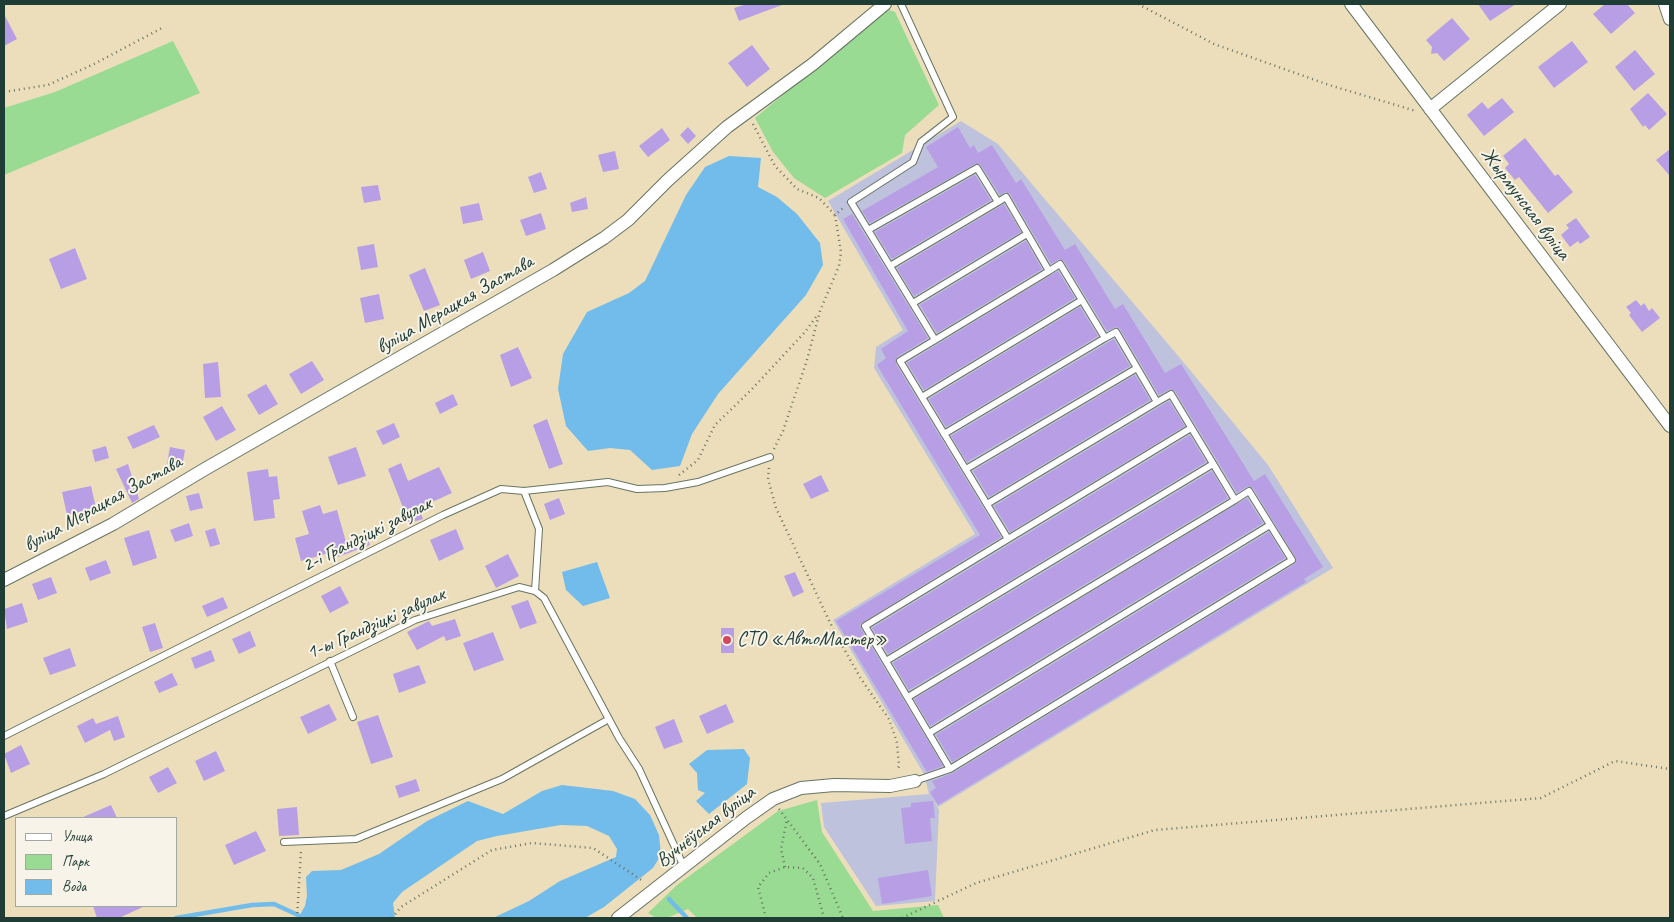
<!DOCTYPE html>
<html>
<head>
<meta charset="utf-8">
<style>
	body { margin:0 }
	#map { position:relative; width:1674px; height:922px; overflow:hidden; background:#ecdebb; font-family:Caveat,sans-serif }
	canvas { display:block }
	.frame { position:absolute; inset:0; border:5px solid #1f3d34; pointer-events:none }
	.legend { position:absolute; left:15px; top:817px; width:162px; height:90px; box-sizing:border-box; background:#f7f3e8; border:1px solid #a1aaa0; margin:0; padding:6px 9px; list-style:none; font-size:15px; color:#1f3d34 }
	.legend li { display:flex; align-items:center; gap:10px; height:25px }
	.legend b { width:25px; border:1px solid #a1aaa0 }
</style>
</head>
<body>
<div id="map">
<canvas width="1674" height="922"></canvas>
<div class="frame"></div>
<ul class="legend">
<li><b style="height:6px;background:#fff"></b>Улица</li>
<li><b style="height:14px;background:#99db92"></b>Парк</li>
<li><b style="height:14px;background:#71bcea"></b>Вода</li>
</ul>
</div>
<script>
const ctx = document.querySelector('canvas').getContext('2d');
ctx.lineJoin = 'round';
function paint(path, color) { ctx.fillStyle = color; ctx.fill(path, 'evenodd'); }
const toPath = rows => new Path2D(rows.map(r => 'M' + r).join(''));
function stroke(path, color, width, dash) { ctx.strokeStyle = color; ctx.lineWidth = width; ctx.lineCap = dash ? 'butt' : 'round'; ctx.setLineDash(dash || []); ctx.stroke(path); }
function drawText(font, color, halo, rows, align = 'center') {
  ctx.font = font + ' Caveat,sans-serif'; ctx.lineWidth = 4; ctx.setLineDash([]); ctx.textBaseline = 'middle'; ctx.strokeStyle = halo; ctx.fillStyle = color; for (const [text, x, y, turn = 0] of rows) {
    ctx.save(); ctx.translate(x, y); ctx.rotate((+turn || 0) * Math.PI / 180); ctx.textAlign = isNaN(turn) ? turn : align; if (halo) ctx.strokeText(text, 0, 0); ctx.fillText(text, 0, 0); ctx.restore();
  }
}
const industrial = toPath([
	[961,121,998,144,1180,358,1268,465,1333,568,938,807,933,799,939,810,935,901,876,906,824,827,821,803,929,794,924,774,833,620,975,534,874,368,876,347,903,330,828,201]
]);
const green = toPath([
	[886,9,895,12,939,105,905,135,902,153,825,198,794,178,773,152,755,118],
	[173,41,200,93,4,175,4,108,55,92],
	[817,800,822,832,873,911,938,905,944,918,697,918,688,909,667,918,656,918,648,913,677,885,778,811]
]);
const water = toPath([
	[729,156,761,158,758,187,777,197,797,214,820,243,823,265,806,295,718,394,692,434,680,466,652,470,630,450,610,448,588,451,566,426,558,389,563,354,587,312,629,293,645,281,686,195,705,167],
	[597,562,610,598,583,606,566,590,562,572],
	[744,749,750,758,747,784,709,814,696,801,705,793,698,790,697,773,689,764,707,750],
	[562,785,613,791,635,799,650,815,659,835,661,855,653,868,604,907,585,918,493,918,529,901,560,881,616,857,617,849,609,836,587,826,561,825,497,836,477,841,402,892,393,903,395,918,298,918,305,906,307,896,306,877,312,871,341,870,379,854,427,821,468,801,503,814,542,791]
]);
const stream = toPath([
	[669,899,687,918],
	[176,918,252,905,274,904,298,915]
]);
const building = toPath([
	[747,4,781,4,782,5,739,21,734,8],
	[1478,4,1516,4,1490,21],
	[1605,4,1627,4,1635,13,1611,34,1593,14],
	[4,14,17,39,4,46],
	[1452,18,1470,39,1444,61,1437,53,1431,54,1432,47,1426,40],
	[1572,41,1588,62,1554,88,1538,67],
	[752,45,770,69,747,87,728,63],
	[1635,50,1655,74,1634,91,1615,67],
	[1648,93,1667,114,1649,130,1645,125,1643,127,1630,109],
	[1502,98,1514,112,1484,136,1467,115,1482,102,1488,109],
	[688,127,696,136,688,144,680,135],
	[958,127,970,148,974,145,978,153,992,145,1016,183,1021,179,1065,250,1075,244,1115,309,1123,304,1165,373,1181,364,1254,481,1265,474,1323,567,1304,579,1306,582,938,805,930,792,936,788,932,781,953,773,1295,564,1297,560,1253,488,1248,486,1237,493,1175,391,1170,389,1159,395,1120,329,1116,327,1107,331,1064,261,1059,259,1051,264,1010,194,1005,192,1000,195,980,164,975,164,870,223,862,211,938,167,926,147],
	[662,128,670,140,648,157,639,146],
	[1525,138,1555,176,1558,174,1573,192,1548,213,1519,177,1515,180,1505,168,1509,164,1503,156],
	[1670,149,1670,176,1656,160],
	[615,151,619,169,603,172,598,155],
	[541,172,547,189,534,193,528,177],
	[975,175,991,200,892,259,875,232],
	[378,185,381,200,364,203,361,187],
	[586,197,588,209,572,212,570,203],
	[479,203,483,220,463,224,460,207],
	[1004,204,1021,232,914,296,897,268],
	[541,213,546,229,526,236,520,220],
	[852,214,928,338,897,357,896,364,1001,537,860,624,861,629,943,766,927,772,836,621,980,535,877,365,886,358,881,349,908,331,843,219],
	[1576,218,1590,237,1580,244,1578,241,1570,247,1561,235,1569,228,1566,225],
	[1026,241,1042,269,937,333,920,305],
	[374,244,378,267,361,270,357,247],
	[75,248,87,279,61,289,49,259],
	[483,252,490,271,471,279,464,260],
	[425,268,440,305,424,311,409,275],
	[1058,271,1075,298,924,390,907,363],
	[379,294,384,319,365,323,360,298],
	[1636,300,1641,306,1644,303,1649,311,1652,308,1660,318,1642,332,1629,315,1631,313,1626,307],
	[1080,307,1098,336,946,427,929,399],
	[1114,339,1130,366,967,462,951,436],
	[518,347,532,378,511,387,500,355],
	[312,361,324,380,301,394,289,374],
	[218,362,221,397,205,398,203,364],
	[1135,375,1150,400,989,497,973,471],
	[266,384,278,404,259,415,247,395],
	[453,394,458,405,440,414,435,403],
	[1169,401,1185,426,1010,532,994,506],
	[222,406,236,430,216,441,203,417],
	[547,419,563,464,549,469,533,425],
	[394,423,400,437,383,445,376,431],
	[154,425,160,437,133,449,127,437],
	[1190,435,1206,462,888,654,872,628],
	[106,446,109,458,95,462,92,450],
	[170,447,185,450,182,467,167,464],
	[356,447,366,476,338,485,328,457],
	[401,463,408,481,439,467,452,493,419,508,423,519,409,523,388,469],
	[128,464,139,499,132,503,116,469],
	[268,469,269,477,277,476,280,499,273,500,275,518,254,521,247,472],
	[1212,471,1228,498,909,690,893,663],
	[821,475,829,491,811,499,803,484],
	[91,486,96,508,67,515,62,492],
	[199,493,203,508,190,511,186,496],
	[559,498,565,514,550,520,544,504],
	[1247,498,1263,523,930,726,914,699],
	[320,505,323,514,337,510,346,542,366,535,370,545,338,557,336,551,301,561,295,538,309,534,302,511],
	[189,523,193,536,175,542,170,530],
	[215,528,220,544,210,547,205,531],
	[456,529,464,549,439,561,430,540],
	[149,530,157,558,133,566,124,538],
	[1269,532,1285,558,952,762,936,735],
	[508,554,519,576,496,588,485,566],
	[106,560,111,573,90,581,85,568],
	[795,572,804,592,793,597,784,576],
	[51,577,57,593,38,600,32,584],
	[340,586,349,603,330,613,321,596],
	[223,597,228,608,207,617,202,606],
	[528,600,537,623,520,629,511,606],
	[22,603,28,622,7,629,4,609],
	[455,619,461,636,446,641,444,636,417,650,407,632,429,621,432,626],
	[155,623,163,648,150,652,142,627],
	[721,628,734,628,734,653,721,653],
	[250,631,256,646,239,654,232,639],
	[493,632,504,660,474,671,463,643],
	[70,648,76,666,50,675,43,658],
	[211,650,215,661,195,669,191,658],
	[419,665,426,683,399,693,393,674],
	[172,673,178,685,159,693,154,682],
	[329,704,337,720,308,734,300,717],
	[726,704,734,722,707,734,699,716],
	[378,715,393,757,371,764,357,722],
	[118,716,125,737,114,741,110,730,85,743,77,726,93,718,96,724],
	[674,719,683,742,664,749,655,727],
	[21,745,30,764,11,773,4,754],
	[216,751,225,771,204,781,195,761],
	[168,767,177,783,158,793,149,777],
	[416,779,420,791,399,798,395,786],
	[933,801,935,818,930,818,932,841,905,844,901,808,911,807,911,803],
	[111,805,117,818,81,818],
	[297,807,299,835,279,836,277,809],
	[256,831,266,851,234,865,225,845],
	[928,870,932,896,882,904,878,878],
	[93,906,145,906,119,918,97,918]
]);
const path = toPath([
	[1138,4,1214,44,1329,85,1416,111],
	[4,92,48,85,94,64,162,28],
	[753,124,775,166,797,189,819,198,835,215],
	[774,449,783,431,807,360,820,311,839,266,841,252,835,215,843,208],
	[769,468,768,479,776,508,834,631,861,679,889,719,897,743,899,766,897,771],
	[679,475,698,460,715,425,753,388,805,332,818,314],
	[779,809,820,864,843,918],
	[785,867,781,849,787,819],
	[297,918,301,850],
	[392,918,401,907,492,850,532,843,593,848,643,881],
	[766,918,758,887,769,873,785,867,803,868,813,878,824,918],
	[902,918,976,883,1155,830,1541,798,1615,761,1670,769]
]);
const lane = toPath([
	[901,4,953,117,921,142,913,162,851,202,935,340,900,361,1008,539,865,626,950,769],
	[868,230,977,168,998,202,1006,197,1049,271,1060,264,1105,338,1116,332,1157,402,1171,394,1235,500,1249,491,1292,560,950,769,915,781],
	[890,266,998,202],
	[913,303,1027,234],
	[935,340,1049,271],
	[922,397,1082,300],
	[944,434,1105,338],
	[966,469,1137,368],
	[524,491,539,529,535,591],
	[987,504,1157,402],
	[1008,539,1191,428],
	[330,661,353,717],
	[886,661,1213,464],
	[908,697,1235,500],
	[929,733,1270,525],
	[4,736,443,515,501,489,524,491,608,482,637,489,665,488,698,482,770,457],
	[4,816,104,774,415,620,519,587,535,591,544,598,619,738,639,769,684,867],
	[284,842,356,839,502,779,609,719]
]);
const street = toPath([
	[1351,4,1670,426],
	[1665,4,1670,19],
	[1430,109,1560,4],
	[4,580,113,524,205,469,553,270,604,238,628,220,668,180,727,127,813,64,885,4],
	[618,918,746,818,773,799,801,788,834,785,890,786,915,781]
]);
const markers = [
	[727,640,5,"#d1495b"]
];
const streetNames = [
	["Жырмунская вуліца",1525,204,53],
	["вуліца Мерацкая Застава",455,305,-30],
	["вуліца Мерацкая Застава",103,504,-29],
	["2-і Грандзіцкі завулак",367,535,-27],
	["1-ы Грандзіцкі завулак",376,624,-24],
	["Вучнёўская вуліца",706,827,-38]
];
const poiNames = [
	["СТО «АвтоМастер»",737,640]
];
paint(industrial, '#bfc2dd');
paint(green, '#99db92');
paint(water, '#71bcea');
stroke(stream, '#71bcea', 4.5);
paint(building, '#b89ee5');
stroke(lane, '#677563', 8);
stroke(street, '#677563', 14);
stroke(path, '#677563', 2.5, [1, 4]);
stroke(lane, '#fff', 6);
stroke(street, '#fff', 12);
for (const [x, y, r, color] of markers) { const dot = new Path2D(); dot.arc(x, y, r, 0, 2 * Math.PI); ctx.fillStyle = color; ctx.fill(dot); stroke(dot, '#f7f3e8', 2); }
drawText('20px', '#1f3d34', '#f7f3e8', streetNames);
drawText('20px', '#1f3d34', '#f7f3e8', poiNames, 'left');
</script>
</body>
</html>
